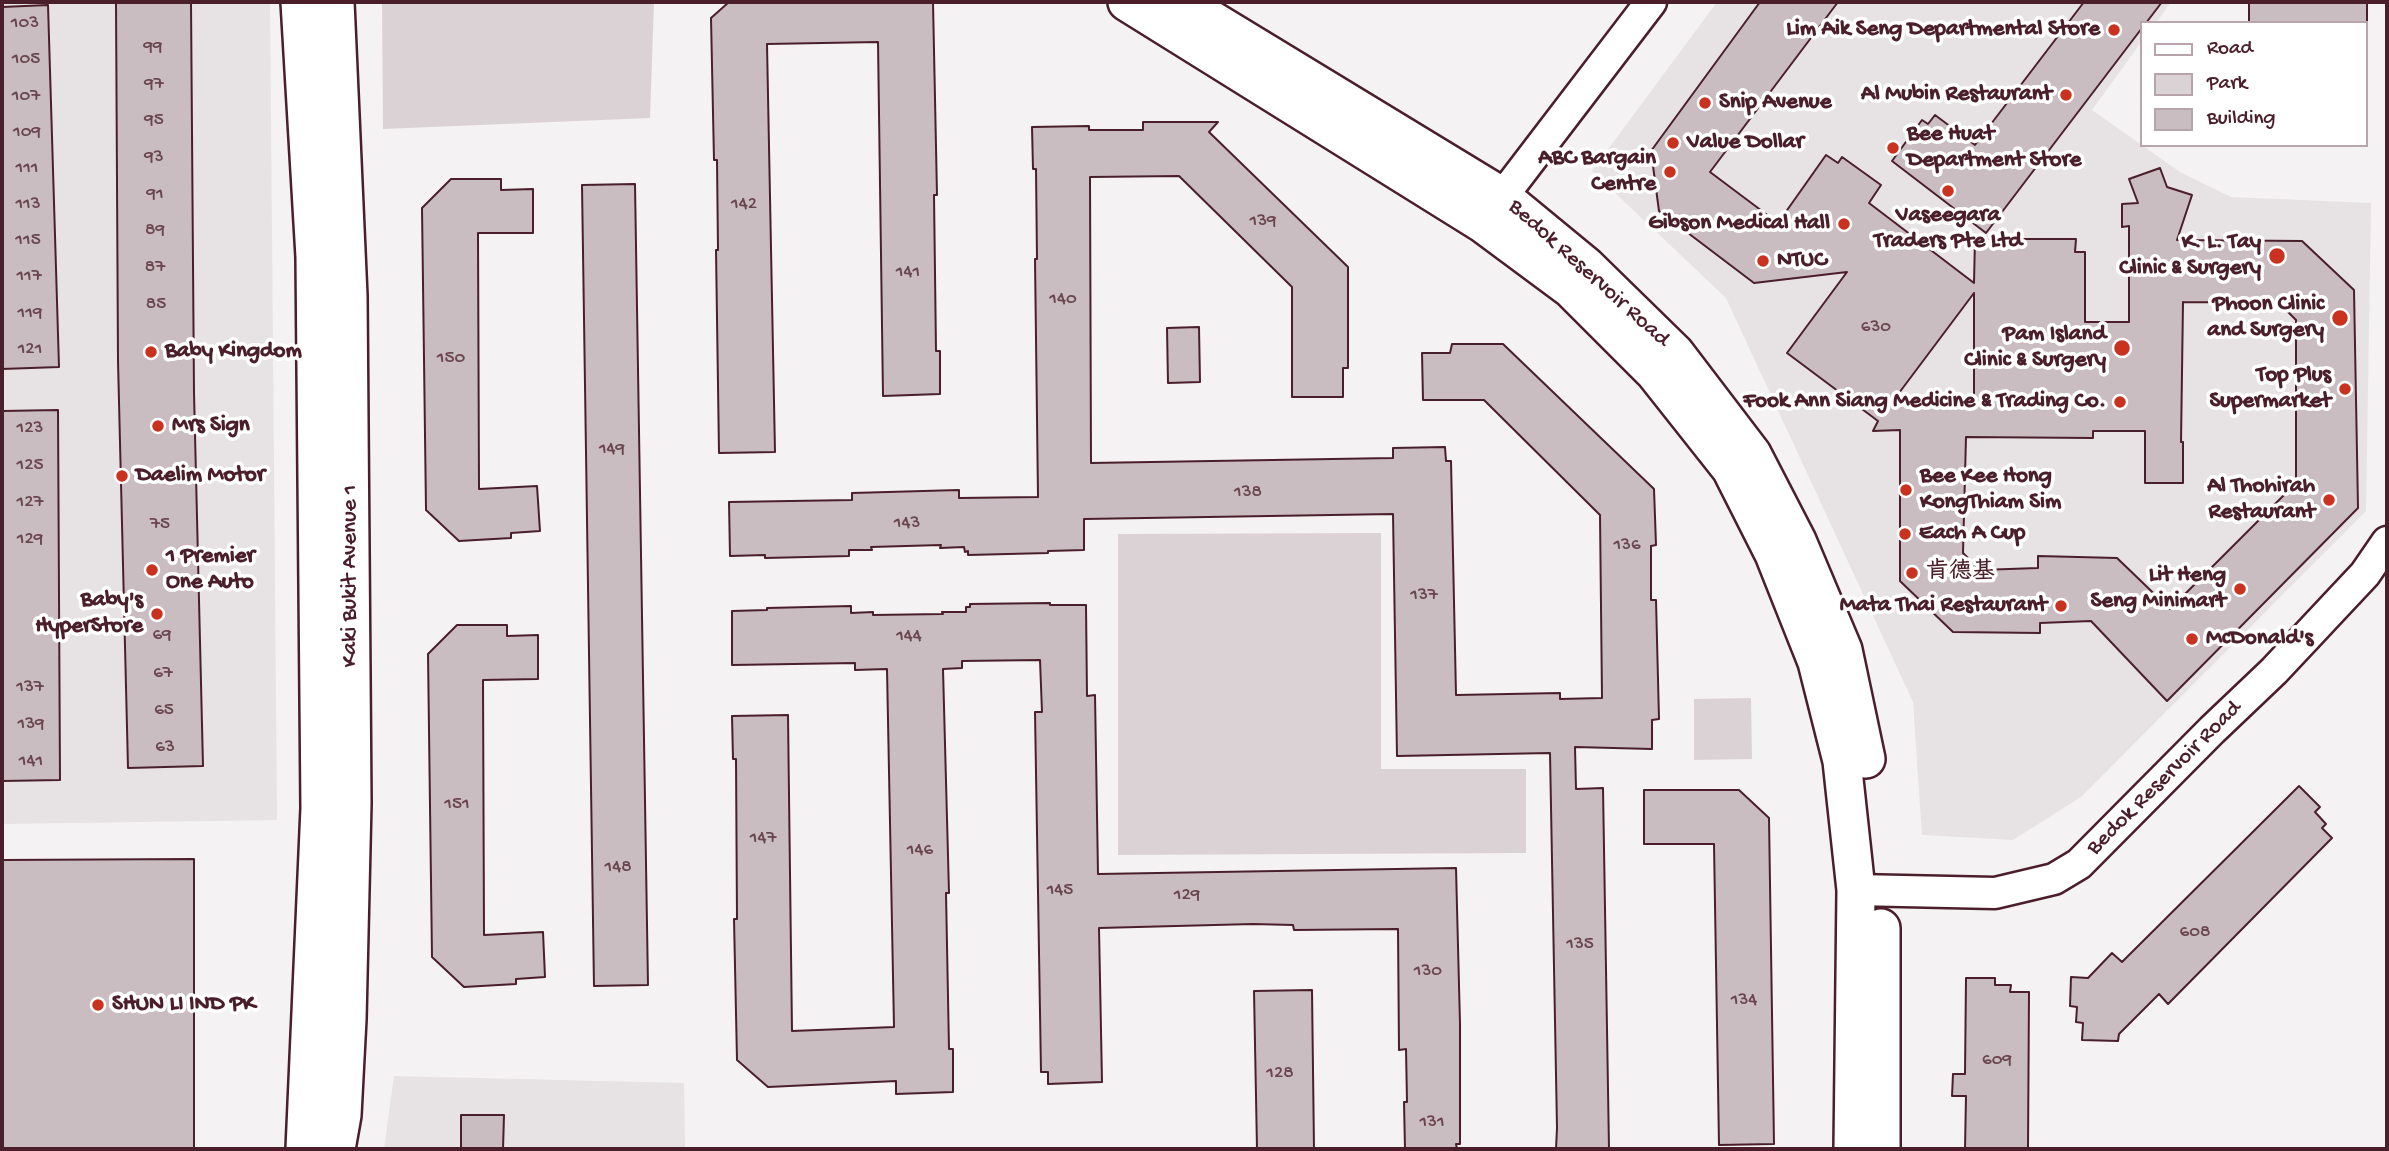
<!DOCTYPE html>
<html>
<head>
<meta charset="utf-8">
<style>
	body { margin:0 }
	#map { position:relative; width:2389px; height:1151px; overflow:hidden; background:#f4f2f2; font-family:"Gochi Hand",sans-serif }
	canvas { display:block }
	.frame { position:absolute; inset:0; border:4px solid #4a1f2b; pointer-events:none }
	.legend { position:absolute; left:2140px; top:21px; width:228px; height:126px; box-sizing:border-box; background:#fff; border:2px solid #b7a5aa; margin:0; padding:9px 12px; list-style:none; font-size:21px; color:#4a1f2b }
	.legend li { display:flex; align-items:center; gap:14px; height:35px }
	.legend b { width:35px; border:2px solid #b7a5aa }
</style>
</head>
<body>
<div id="map">
<canvas width="2389" height="1151"></canvas>
<div class="frame"></div>
<ul class="legend">
<li><b style="height:9px;background:#fff"></b>Road</li>
<li><b style="height:19px;background:#dbd2d5"></b>Park</li>
<li><b style="height:19px;background:#cabdc1"></b>Building</li>
</ul>
</div>
<script>
const ctx = document.querySelector('canvas').getContext('2d');
ctx.lineJoin = 'round';
function paint(path, color) { ctx.fillStyle = color; ctx.fill(path, 'evenodd'); }
const toPath = rows => new Path2D(rows.map(r => 'M' + r).join(''));
function stroke(path, color, width, dash) { ctx.strokeStyle = color; ctx.lineWidth = width; ctx.lineCap = dash ? 'butt' : 'round'; ctx.setLineDash(dash || []); ctx.stroke(path); }
function drawText(font, color, halo, rows, align = 'center') {
  ctx.font = font + ' "Gochi Hand","LXGW WenKai TC",sans-serif'; ctx.lineWidth = 7; ctx.setLineDash([]); ctx.textBaseline = 'middle'; ctx.strokeStyle = halo; ctx.fillStyle = color; for (const [text, x, y, turn = 0] of rows) {
    ctx.save(); ctx.translate(x, y); ctx.rotate((+turn || 0) * Math.PI / 180); ctx.textAlign = isNaN(turn) ? turn : align; if (halo) ctx.strokeText(text, 0, 0); ctx.fillText(text, 0, 0); ctx.restore();
  }
}
const built = toPath([
	[2,2,270,2,277,820,2,824],
	[1717,2,2171,2,2156,23,2142,23,2142,41,2092,110,2180,172,2231,197,2371,203,2366,511,2081,797,2013,840,1922,835,1913,702,1726,298,1592,171],
	[394,1076,684,1083,685,1149,384,1149]
]);
const green = toPath([
	[382,2,654,2,650,118,383,129],
	[1381,533,1381,769,1526,769,1526,853,1118,855,1118,534],
	[1751,698,1752,759,1694,760,1694,699]
]);
const building = toPath([
	[116,2,191,2,194,393,203,766,128,768,118,361,116,2],
	[729,2,933,2,937,195,934,195,936,351,940,351,940,394,883,396,878,42,767,44,775,452,719,453,716,250,718,250,717,160,714,160,711,18,729,2],
	[1760,2,1838,2,1710,172,1778,223,1826,155,1838,163,1842,157,1881,185,1869,203,1974,283,1975,239,2076,239,2075,252,2085,252,2085,322,2129,322,2129,226,2122,227,2122,204,2138,203,2129,179,2160,168,2167,187,2192,195,2177,240,2302,241,2354,290,2358,508,2167,701,2091,621,2040,623,2040,633,1953,632,1900,581,1900,430,1873,431,1878,421,1787,353,1847,272,1754,283,1659,211,1651,151,1760,2],
	[1974,293,1974,396,1896,397,1974,293],
	[2183,302,2279,303,2296,320,2296,483,2170,609,2117,558,2038,556,2038,568,1980,570,1963,553,1966,437,2093,438,2093,431,2145,431,2145,483,2183,483,2183,442,2181,442,2183,302],
	[2084,2,2162,2,2146,23,2142,23,2142,28,1986,233,1892,161,1922,120,1928,124,1935,115,1975,145,2084,2],
	[2249,2,2367,2,2367,23,2249,23,2249,2],
	[48,5,59,367,2,369,2,7,48,5],
	[1143,122,1218,122,1209,132,1348,267,1348,368,1343,368,1343,397,1292,397,1292,287,1179,176,1090,177,1091,463,1393,458,1393,448,1445,447,1446,461,1451,461,1456,695,1560,693,1560,699,1602,698,1600,515,1484,400,1423,400,1422,353,1450,353,1452,344,1503,344,1654,489,1656,545,1651,546,1651,600,1656,600,1659,719,1652,720,1652,749,1575,747,1576,789,1603,788,1609,1149,1556,1149,1557,1128,1550,753,1397,756,1393,514,1084,519,1084,550,1048,551,1048,553,968,555,968,551,965,552,964,547,940,548,941,545,871,547,872,550,849,550,849,556,765,558,765,555,730,556,729,502,852,500,852,493,959,490,959,498,1038,497,1035,259,1037,259,1036,169,1033,169,1032,127,1089,126,1089,130,1143,130,1143,122],
	[451,179,501,179,501,190,533,189,533,233,478,233,479,489,537,486,540,531,511,533,511,538,459,541,426,510,422,208,451,179],
	[635,184,648,985,594,986,582,185,635,184],
	[1199,327,1200,382,1168,383,1167,328,1199,327],
	[58,410,60,780,2,781,2,411,58,410],
	[1050,603,1050,605,1086,605,1087,696,1095,695,1098,874,1456,868,1460,1024,1460,1144,1456,1144,1457,1149,1405,1149,1404,1102,1407,1102,1406,1049,1399,1050,1398,929,1294,930,1293,925,1253,924,1099,928,1102,1082,1048,1084,1048,1072,1041,1072,1035,712,1042,712,1040,660,962,661,962,668,943,669,949,893,946,893,949,1049,953,1049,953,1092,896,1094,896,1081,768,1087,737,1060,734,919,737,919,736,759,733,759,732,716,788,715,792,1031,894,1027,887,669,855,670,855,663,732,665,732,611,767,610,767,608,851,606,851,613,873,612,873,615,943,614,942,612,966,612,966,607,970,607,970,604,1050,603],
	[457,625,507,625,507,636,538,635,538,679,483,680,484,935,543,932,545,977,516,979,516,984,464,987,432,957,428,654,457,625],
	[2299,786,2320,807,2315,812,2326,824,2322,828,2332,838,2168,1004,2159,994,2119,1034,2118,1041,2082,1040,2083,1023,2076,1022,2077,1007,2070,1006,2071,977,2088,978,2112,953,2122,962,2299,786],
	[1644,790,1739,790,1769,818,1774,1144,1719,1145,1714,844,1644,844,1644,790],
	[194,859,194,1149,2,1149,2,860,194,859],
	[1966,978,1995,978,1995,985,2011,985,2010,992,2029,992,2028,1149,1965,1149,1966,1096,1952,1096,1953,1074,1965,1074,1966,978],
	[1312,990,1314,1149,1257,1149,1254,991,1312,990],
	[461,1115,504,1115,503,1149,461,1149,461,1115]
]);
const minor = toPath([
	[1489,214,1651,2],
	[1856,890,1995,893,2054,879,2079,864,2212,730,2274,671,2365,574,2387,542]
]);
const major = toPath([
	[300,2,315,257,320,808,305,1149],
	[335,2,348,296,352,803,347,1019,342,1115,336,1149],
	[1127,2,1482,223,1571,289,1655,373,1731,469,1774,554,1817,662,1842,761,1856,890,1853,1149],
	[1182,2,1501,196,1586,266,1675,353,1752,454,1797,541,1843,650,1866,759],
	[1881,928,1881,1149]
]);
const markers = [
	[2114,30,7,"#c8321e"],
	[2066,95,7,"#c8321e"],
	[1705,103,7,"#c8321e"],
	[1673,143,7,"#c8321e"],
	[1893,148,7,"#c8321e"],
	[1670,172,7,"#c8321e"],
	[1948,191,7,"#c8321e"],
	[1844,224,7,"#c8321e"],
	[2277,256,9,"#c8321e"],
	[1763,261,7,"#c8321e"],
	[2340,318,9,"#c8321e"],
	[2122,348,9,"#c8321e"],
	[151,352,7,"#c8321e"],
	[2345,389,7,"#c8321e"],
	[2120,402,7,"#c8321e"],
	[158,426,7,"#c8321e"],
	[122,476,7,"#c8321e"],
	[1906,490,7,"#c8321e"],
	[2329,500,7,"#c8321e"],
	[1905,534,7,"#c8321e"],
	[152,570,7,"#c8321e"],
	[1912,573,7,"#c8321e"],
	[2240,589,7,"#c8321e"],
	[2061,606,7,"#c8321e"],
	[157,614,7,"#c8321e"],
	[2192,639,7,"#c8321e"],
	[98,1005,7,"#c8321e"]
];
const numberNames = [
	["103",25,24],
	["99",153,48],
	["105",26,60],
	["97",154,85],
	["107",26,97],
	["95",154,121],
	["109",27,133],
	["93",154,158],
	["111",27,169],
	["91",155,195],
	["113",28,205],
	["142",744,205],
	["139",1263,222],
	["89",155,231],
	["115",28,241],
	["87",155,268],
	["141",908,273],
	["117",29,277],
	["140",1063,300],
	["85",156,305],
	["119",30,314],
	["630",1876,328],
	["121",30,350],
	["150",451,359],
	["123",30,429],
	["149",612,450],
	["125",30,466],
	["138",1248,493],
	["127",30,503],
	["143",907,524],
	["75",160,525],
	["129",30,540],
	["136",1627,546],
	["137",1424,596],
	["69",162,636],
	["144",909,637],
	["67",163,674],
	["137",30,688],
	["65",164,711],
	["139",31,725],
	["63",165,748],
	["141",31,762],
	["151",457,805],
	["147",763,839],
	["146",920,851],
	["148",618,868],
	["145",1060,891],
	["129",1187,896],
	["608",2195,933],
	["135",1580,945],
	["130",1428,972],
	["134",1744,1001],
	["609",1997,1061],
	["128",1280,1074],
	["131",1432,1123]
];
const poiNames = [
	["Lim Aik Seng Departmental Store",2100,30],
	["Al Mubin Restaurant",2052,95],
	["Snip Avenue",1719,103,"left"],
	["Bee Huat",1907,135,"left"],
	["Department Store",1907,161,"left"],
	["Value Dollar",1687,143,"left"],
	["ABC Bargain",1656,159],
	["Centre",1656,185],
	["Vaseegara",1948,216,"center"],
	["Traders Pte Ltd",1948,242,"center"],
	["Gibson Medical Hall",1830,224],
	["K. L. Tay",2261,243],
	["Clinic & Surgery",2261,269],
	["NTUC",1777,261,"left"],
	["Phoon Clinic",2324,305],
	["and Surgery",2324,331],
	["Pam Island",2106,335],
	["Clinic & Surgery",2106,361],
	["Baby Kingdom",165,352,"left"],
	["Top Plus",2331,376],
	["Supermarket",2331,402],
	["Fook Ann Siang Medicine & Trading Co.",2106,402],
	["Mrs Sign",172,426,"left"],
	["Daelim Motor",136,476,"left"],
	["Bee Kee Hong",1920,477,"left"],
	["KongThiam Sim",1920,503,"left"],
	["Al Thohirah",2315,487],
	["Restaurant",2315,513],
	["Each A Cup",1919,534,"left"],
	["1 Premier",166,557,"left"],
	["One Auto",166,583,"left"],
	["肯德基",1926,573,"left"],
	["Lit Heng",2226,576],
	["Seng Minimart",2226,602],
	["Baby's",143,601],
	["HyperStore",143,627],
	["Mata Thai Restaurant",2047,606],
	["McDonald's",2206,639,"left"],
	["SHUN LI IND PK",112,1005,"left"]
];
const streetNames = [
	["Bedok Reservoir Road",1588,274,42],
	["Kaki Bukit Avenue 1",351,576,-90],
	["Bedok Reservoir Road",2165,779,-45]
];
paint(built, '#e7e2e3');
paint(green, '#dbd2d5');
paint(building, '#cabdc1');
stroke(building, '#4a1f2b', 2);
stroke(minor, '#4a1f2b', 35);
stroke(major, '#4a1f2b', 42);
stroke(minor, '#fff', 30);
stroke(major, '#fff', 37);
for (const [x, y, r, color] of markers) { const dot = new Path2D(); dot.arc(x, y, r, 0, 2 * Math.PI); ctx.fillStyle = color; ctx.fill(dot); stroke(dot, '#fff', 2.5); }
drawText('19px', '#6a4650', null, numberNames);
drawText('bold 23px', '#4a1f2b', '#fff', poiNames, 'right');
drawText('23px', '#4a1f2b', '#fff', streetNames);
</script>
</body>
</html>
